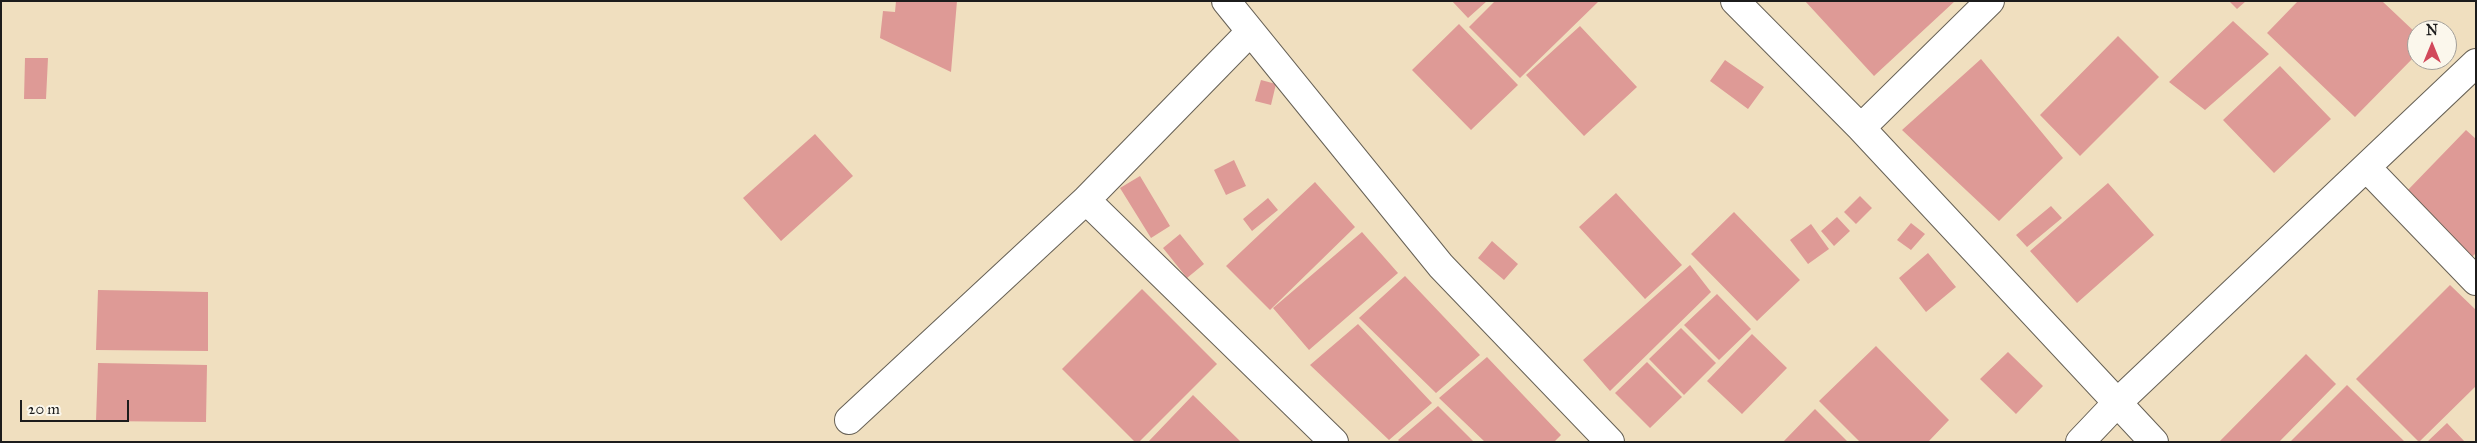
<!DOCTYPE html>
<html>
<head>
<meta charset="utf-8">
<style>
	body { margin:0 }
	#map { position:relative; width:2477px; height:443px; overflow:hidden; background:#f0dfbf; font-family:"IM FELL Great Primer",serif }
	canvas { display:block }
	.frame { position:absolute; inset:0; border:2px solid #1c1c1c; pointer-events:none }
	.north { position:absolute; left:2407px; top:20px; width:50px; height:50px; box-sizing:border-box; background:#fbf7ec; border:1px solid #a29f99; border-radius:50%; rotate:0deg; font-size:14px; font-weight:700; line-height:20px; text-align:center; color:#1c1c1c }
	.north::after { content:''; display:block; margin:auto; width:18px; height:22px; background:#d1495b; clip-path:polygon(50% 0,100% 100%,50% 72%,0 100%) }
	.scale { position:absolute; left:20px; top:400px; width:109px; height:22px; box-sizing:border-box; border:2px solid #1c1c1c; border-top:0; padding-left:6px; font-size:15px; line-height:18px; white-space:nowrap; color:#1c1c1c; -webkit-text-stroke:4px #fbf7ec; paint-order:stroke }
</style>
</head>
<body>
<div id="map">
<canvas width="2477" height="443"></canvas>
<div class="frame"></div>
<div class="north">N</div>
<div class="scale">20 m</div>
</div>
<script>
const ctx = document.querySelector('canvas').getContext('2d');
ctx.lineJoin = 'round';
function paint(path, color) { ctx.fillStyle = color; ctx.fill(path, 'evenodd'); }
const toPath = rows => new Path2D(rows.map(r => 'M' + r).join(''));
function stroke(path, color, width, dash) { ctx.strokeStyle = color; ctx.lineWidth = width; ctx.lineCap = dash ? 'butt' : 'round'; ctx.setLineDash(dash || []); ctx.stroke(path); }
const building = toPath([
	[896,1,957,1,951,72,880,38,883,11,895,12],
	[1452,1,1487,1,1468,18],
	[1495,1,1599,1,1520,78,1469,27],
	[1805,1,1955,1,1874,76],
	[2229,1,2246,1,2237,9],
	[2298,1,2382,1,2417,34,2417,54,2355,117,2267,33],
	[2233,21,2269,54,2205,110,2169,82],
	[1459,24,1518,85,1471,130,1412,70],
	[1580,26,1637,87,1584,136,1526,75],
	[2118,36,2159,77,2080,156,2040,115],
	[25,58,48,58,46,99,24,99],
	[1981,59,2063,158,1999,221,1902,130],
	[1725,60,1764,87,1748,109,1710,81],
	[2280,66,2331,119,2274,173,2223,120],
	[1261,80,1276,84,1271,105,1255,101],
	[2466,130,2476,139,2476,253,2472,257,2405,193],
	[815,134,853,176,781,241,743,198],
	[1234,160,1246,186,1226,195,1214,170],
	[1140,176,1170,226,1151,238,1120,188],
	[1315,182,1355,227,1270,310,1226,266],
	[2108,183,2154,235,2077,303,2030,251],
	[1616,193,1682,265,1645,299,1579,227],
	[1860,196,1872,208,1856,224,1844,212],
	[1268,198,1278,210,1252,231,1243,219],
	[2051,206,2062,218,2027,247,2016,235],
	[1734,212,1800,280,1757,321,1691,254],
	[1837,217,1850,231,1834,246,1821,231],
	[1911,223,1925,234,1911,250,1897,240],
	[1811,224,1829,249,1808,264,1790,240],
	[1362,232,1398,273,1309,350,1273,308],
	[1180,234,1204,264,1187,278,1163,248],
	[1492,241,1518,264,1504,280,1478,258],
	[1928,253,1956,287,1926,312,1899,278],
	[1690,265,1711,292,1610,391,1583,360],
	[1405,276,1480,355,1436,393,1359,318],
	[2450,285,2476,310,2476,386,2419,442,2356,379],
	[1142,289,1217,364,1139,442,1135,442,1062,369],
	[98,290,208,292,208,351,96,350],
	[1717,294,1751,329,1719,360,1684,325],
	[1358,324,1432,403,1389,440,1310,365],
	[1681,328,1716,363,1684,395,1649,359],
	[1752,334,1787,368,1742,414,1707,381],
	[1876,346,1949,420,1928,442,1860,442,1819,401],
	[2008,352,2043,386,2016,414,1980,379],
	[2306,354,2336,384,2279,442,2219,442],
	[1487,357,1561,435,1554,442,1485,442,1439,398],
	[1647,362,1682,397,1650,428,1615,393],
	[98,363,207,365,206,422,96,421],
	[2347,385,2405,442,2290,442],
	[1193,395,1241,442,1148,442],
	[1438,406,1474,442,1400,442,1398,440],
	[1815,409,1848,442,1783,442],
	[2447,423,2465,442,2427,442]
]);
const minor = toPath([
	[1226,1,1441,266,1610,442],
	[1735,1,1861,128,2154,442],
	[1861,128,1990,1],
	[2366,167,2476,281],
	[1086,200,1334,442],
	[849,420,1086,200,1249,33],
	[2080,442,2117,403,2476,63]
]);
paint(building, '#de9a96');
stroke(minor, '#666055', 30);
stroke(minor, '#fff', 28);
</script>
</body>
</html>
